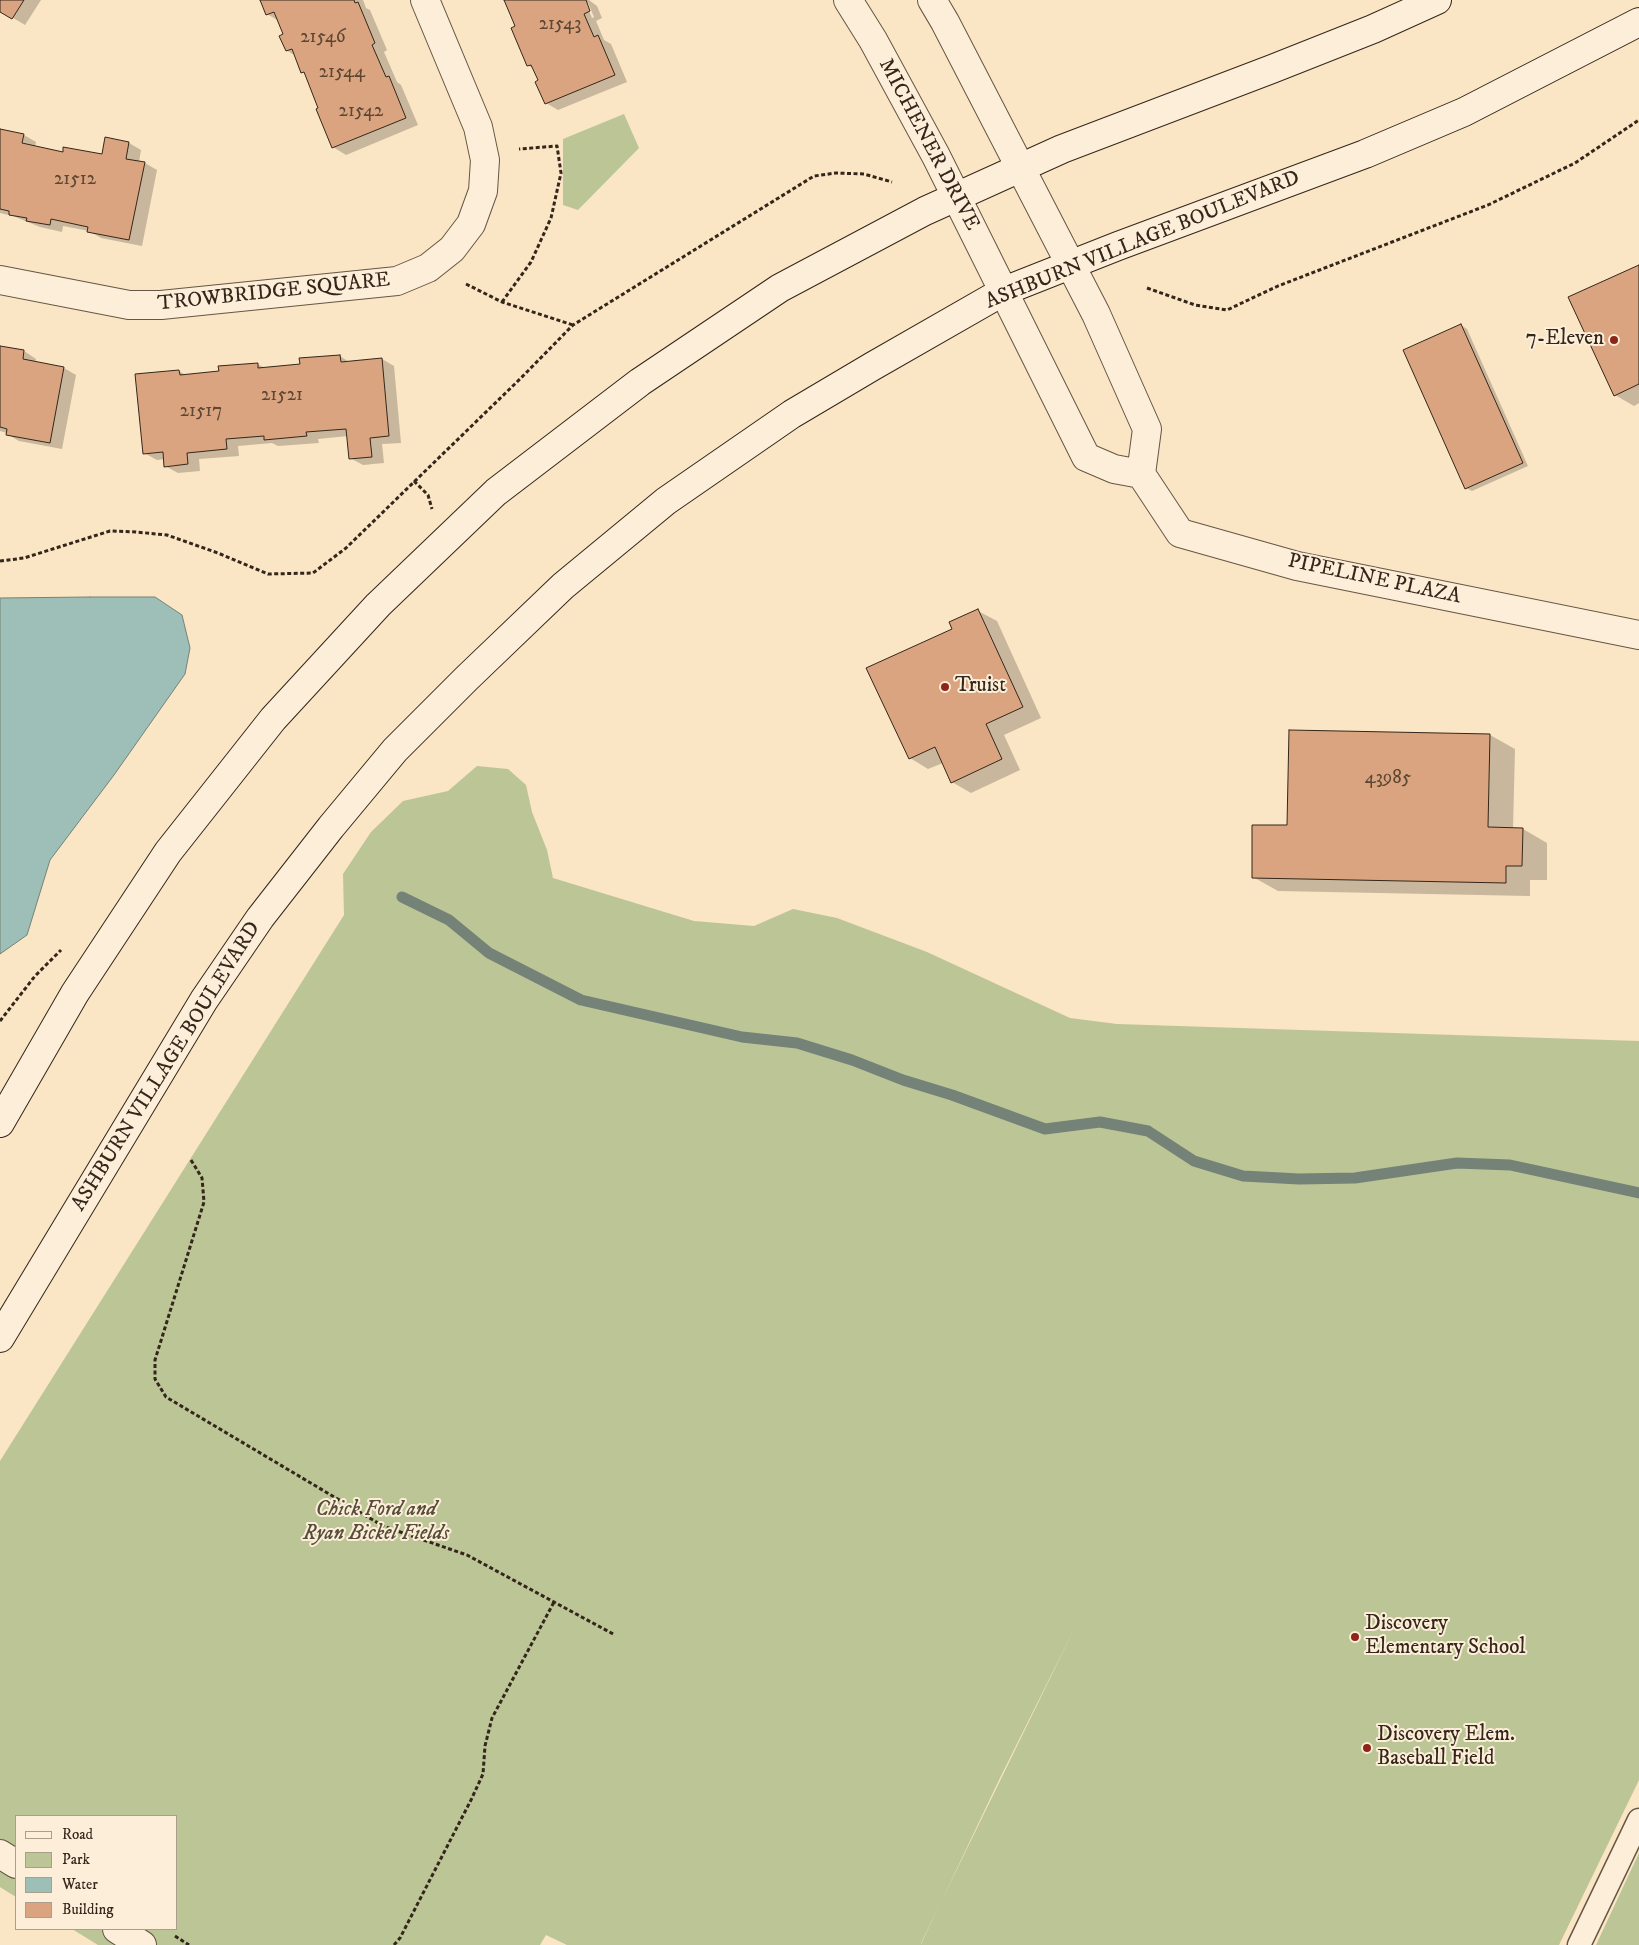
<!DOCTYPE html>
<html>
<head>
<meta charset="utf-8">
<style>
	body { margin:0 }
	#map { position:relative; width:1639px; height:1945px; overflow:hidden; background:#fae5c4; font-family:"IM FELL DW Pica",serif }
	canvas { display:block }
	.legend { position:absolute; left:15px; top:1815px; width:162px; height:115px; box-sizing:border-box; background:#fceed9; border:1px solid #ac9e8d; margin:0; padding:6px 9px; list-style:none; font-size:15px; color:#34261a }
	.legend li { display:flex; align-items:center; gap:10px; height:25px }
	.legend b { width:25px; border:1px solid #ac9e8d }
</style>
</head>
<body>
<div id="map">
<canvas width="1639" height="1945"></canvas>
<ul class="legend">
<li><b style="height:6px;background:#fceed9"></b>Road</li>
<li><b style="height:14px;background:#bcc596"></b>Park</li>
<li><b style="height:14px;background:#9ebfb7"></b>Water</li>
<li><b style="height:14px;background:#d9a47f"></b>Building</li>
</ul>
</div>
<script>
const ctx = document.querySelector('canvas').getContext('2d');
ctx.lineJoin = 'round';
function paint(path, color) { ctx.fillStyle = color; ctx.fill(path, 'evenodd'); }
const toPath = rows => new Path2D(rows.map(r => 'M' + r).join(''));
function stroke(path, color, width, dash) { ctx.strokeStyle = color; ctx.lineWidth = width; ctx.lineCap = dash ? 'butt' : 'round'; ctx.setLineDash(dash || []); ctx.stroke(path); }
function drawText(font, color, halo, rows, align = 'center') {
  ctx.font = font + ' "IM FELL DW Pica",serif'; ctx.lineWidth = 4; ctx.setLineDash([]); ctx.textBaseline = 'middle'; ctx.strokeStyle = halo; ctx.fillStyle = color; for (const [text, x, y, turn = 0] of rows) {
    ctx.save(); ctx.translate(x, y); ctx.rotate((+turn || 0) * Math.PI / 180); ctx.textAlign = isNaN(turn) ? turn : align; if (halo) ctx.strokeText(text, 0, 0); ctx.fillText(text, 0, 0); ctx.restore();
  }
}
const green = toPath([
	[624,114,639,148,578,210,563,205,563,139],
	[477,766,508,769,526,785,532,812,547,850,553,878,694,921,754,926,793,909,837,918,927,952,1070,1018,1117,1024,1639,1041,1639,1780,1559,1945,567,1945,546,1935,540,1945,98,1945,72,1929,176,1929,176,1816,16,1816,16,1897,0,1887,0,1461,344,915,343,874,371,832,403,801,448,791],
	[1076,1625,921,1943,921,1944,999,1780],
	[1639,1853,1639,1945,1596,1945]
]);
const water = toPath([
	[90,597,155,597,182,615,190,648,185,674,114,775,50,860,27,935,0,954,0,598,90,597]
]);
const shadow = toPath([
	[0,0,41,0,25,25,0,10],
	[261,0,363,0,366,8,370,10,387,50,384,52,397,82,401,85,418,125,346,155,333,147,306,74,302,72,296,56,286,50,284,34,279,21,267,14],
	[506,0,589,0,597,6,602,18,596,21,604,40,611,44,627,82,558,110,546,103,534,69,528,65,516,27],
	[586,3,588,3,594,17,592,18],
	[0,130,24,135,36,142,35,147,64,153,103,156,106,138,129,143,141,150,139,162,145,163,157,170,142,246,101,238,89,231,63,226,62,232,40,227,13,216,0,213],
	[1639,266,1639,403,1634,406,1615,395],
	[1461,325,1467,329,1528,466,1472,491,1466,488],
	[0,347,24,351,36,359,35,362,64,368,76,375,62,449,19,441,7,434,7,433,0,431],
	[340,356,349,362,382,359,394,366,401,443,382,444,384,463,363,465,350,458,348,436,318,439,319,443,278,446,272,443,238,446,239,456,199,459,200,471,178,473,165,466,165,459,157,460,144,453,179,371,187,376,220,373,257,364,265,368,301,365],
	[978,611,997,621,1041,718,1004,735,1020,770,971,793,952,782,943,763,928,769,910,758,954,629],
	[1490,735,1515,749,1513,829,1523,829,1547,843,1547,880,1530,880,1530,896,1278,891,1253,877,1288,827]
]);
const stream = toPath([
	[402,897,449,920,489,953,581,1000,742,1037,797,1043,852,1060,903,1080,952,1095,1045,1129,1100,1122,1148,1131,1194,1161,1243,1176,1299,1179,1355,1178,1457,1163,1510,1165,1639,1193]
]);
const building = toPath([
	[0,0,24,0,12,19,0,12,0,0],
	[260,0,354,0,355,3,358,2,375,43,372,45,386,77,389,76,406,118,332,148,316,109,318,108,304,72,301,73,292,49,286,51,279,36,283,34,274,12,266,15,260,0],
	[504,0,586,0,590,11,584,14,594,37,598,35,615,75,545,104,535,82,538,80,531,65,527,66,511,28,515,26,504,0],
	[0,129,24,134,22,143,63,152,63,147,102,154,105,137,129,142,126,159,145,162,129,240,87,232,88,227,51,219,50,225,26,221,27,218,9,215,9,211,0,209,0,129],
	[1639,265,1639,384,1614,396,1568,297,1639,265],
	[1461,324,1523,463,1465,489,1403,350,1461,324],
	[0,346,24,350,23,359,64,367,50,443,6,435,7,429,0,427,0,346],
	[340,355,341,362,382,358,389,436,370,438,372,457,349,459,346,429,306,432,307,436,264,440,264,436,226,439,227,449,187,453,188,464,164,467,163,452,143,454,135,374,179,370,180,375,219,371,218,366,258,363,258,368,300,364,299,358,340,355],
	[978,609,1023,707,986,724,1002,759,951,783,935,747,909,759,866,668,952,629,949,622,978,609],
	[1289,730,1490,734,1488,827,1523,828,1522,866,1506,866,1506,883,1252,878,1252,825,1287,825,1289,730]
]);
const path = toPath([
	[466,284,502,302,573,325],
	[1147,288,1195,305,1227,310,1278,286,1488,205,1575,163,1639,120],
	[502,302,531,262,551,218,561,173,557,146,519,149],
	[414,481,428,495,432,509],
	[0,561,24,558,110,531,136,532,167,535,218,553,268,574,313,573,346,548,521,378,573,325,814,176,836,173,864,174,892,182],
	[0,1021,35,976,61,950],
	[191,1160,202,1178,204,1202,155,1360,155,1379,166,1397,383,1526,467,1555,615,1635],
	[175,1936,189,1945],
	[394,1945,400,1938,471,1800,483,1774,485,1746,492,1718,554,1602]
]);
const service = toPath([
	[1579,1945,1639,1820]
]);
const minor = toPath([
	[848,0,873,40,936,156,1086,457,1114,469,1141,474],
	[932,0,945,22,1096,314,1147,429,1141,474,1180,533,1297,566,1639,635],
	[0,280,129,305,161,305,397,281,428,268,452,249,471,224,483,191,485,160,478,127,425,0],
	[0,1854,16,1864],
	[117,1929,142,1945]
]);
const secondary = toPath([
	[0,1123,75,993,168,852,273,719,378,605,496,492,640,382,780,288,925,211,1062,149,1272,69,1373,29,1437,0],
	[0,1338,204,1000,260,918,331,827,395,750,467,678,563,586,666,501,792,414,873,366,1004,291,1118,246,1365,154,1464,112,1639,22]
]);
const markers = [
	[1614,340,5,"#8f2418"],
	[945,687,5,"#8f2418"],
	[1355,1637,5,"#8f2418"],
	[1367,1748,5,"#8f2418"]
];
const numberNames = [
	["21543",560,25],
	["21546",323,38],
	["21544",342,73],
	["21542",361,112],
	["21512",75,180],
	["21521",282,396],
	["21517",201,412],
	["43985",1388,779]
];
const streetNames = [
	["MICHENER DRIVE",928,145,62],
	["ASHBURN VILLAGE BOULEVARD",1143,241,-22],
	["TROWBRIDGE SQUARE",274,293,-6],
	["PIPELINE PLAZA",1374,580,12],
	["ASHBURN VILLAGE BOULEVARD",167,1067,-58]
];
const poiNames = [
	["7-Eleven",1604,340,"right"],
	["Truist",955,687],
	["Discovery",1365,1625],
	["Elementary School",1365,1649],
	["Discovery Elem.",1377,1736],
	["Baseball Field",1377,1760]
];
const parkNames = [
	["Chick Ford and",376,1511],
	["Ryan Bickel Fields",376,1535]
];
paint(green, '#bcc596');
paint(water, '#9ebfb7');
stroke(water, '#748278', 1);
paint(shadow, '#0003');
stroke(stream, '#748278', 11);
paint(building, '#d9a47f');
stroke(building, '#34261a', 1);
stroke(service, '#665644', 25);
stroke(minor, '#665644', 30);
stroke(secondary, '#34261a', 30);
stroke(path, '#34261a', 3, [4, 2.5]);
stroke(service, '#fceed9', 22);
stroke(minor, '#fceed9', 28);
stroke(secondary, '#fceed9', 28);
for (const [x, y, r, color] of markers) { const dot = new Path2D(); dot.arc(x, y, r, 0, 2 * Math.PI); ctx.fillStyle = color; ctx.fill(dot); stroke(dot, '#fceed9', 2); }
drawText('19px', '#5d4633', null, numberNames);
drawText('21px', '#34261a', '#fceed9', streetNames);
drawText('21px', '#34261a', '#fceed9', poiNames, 'left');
drawText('italic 21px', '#564e39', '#fceed9', parkNames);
</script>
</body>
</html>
